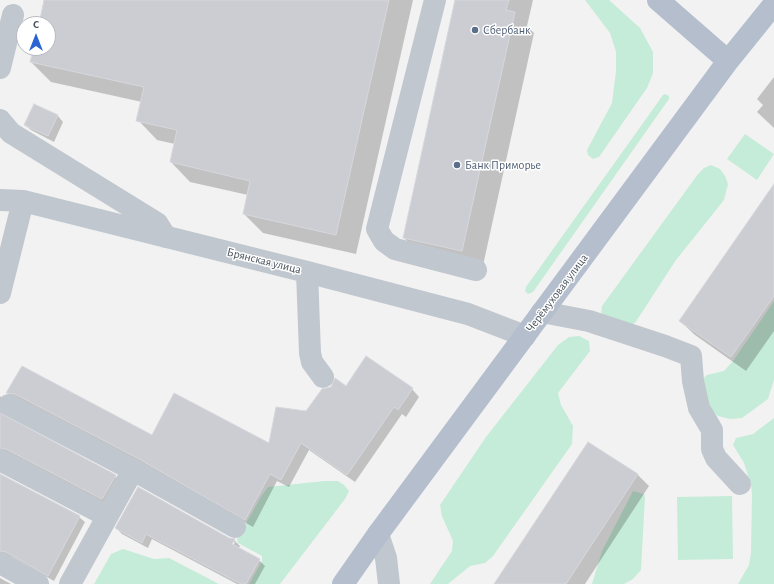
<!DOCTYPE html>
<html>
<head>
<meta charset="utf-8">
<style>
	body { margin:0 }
	#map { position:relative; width:774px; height:584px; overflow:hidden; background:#f3f2f2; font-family:"Alegreya Sans",sans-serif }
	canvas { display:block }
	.north { position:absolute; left:16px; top:16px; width:40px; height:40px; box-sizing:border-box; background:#fff; border:1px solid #b7babe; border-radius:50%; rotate:0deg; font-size:11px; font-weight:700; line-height:16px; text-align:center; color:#4b535d }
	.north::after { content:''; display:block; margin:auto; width:14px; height:18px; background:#2b64d4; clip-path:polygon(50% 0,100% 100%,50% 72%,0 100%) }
</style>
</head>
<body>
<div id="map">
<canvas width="774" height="584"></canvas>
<div class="north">С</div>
</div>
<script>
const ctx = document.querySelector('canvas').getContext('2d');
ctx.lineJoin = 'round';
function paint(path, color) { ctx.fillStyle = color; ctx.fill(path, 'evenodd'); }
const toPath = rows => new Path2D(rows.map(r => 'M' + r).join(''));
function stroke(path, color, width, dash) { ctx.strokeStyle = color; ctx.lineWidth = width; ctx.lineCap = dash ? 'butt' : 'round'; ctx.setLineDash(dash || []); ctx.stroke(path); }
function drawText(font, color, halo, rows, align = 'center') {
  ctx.font = font + ' "Alegreya Sans",sans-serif'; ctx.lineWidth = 3; ctx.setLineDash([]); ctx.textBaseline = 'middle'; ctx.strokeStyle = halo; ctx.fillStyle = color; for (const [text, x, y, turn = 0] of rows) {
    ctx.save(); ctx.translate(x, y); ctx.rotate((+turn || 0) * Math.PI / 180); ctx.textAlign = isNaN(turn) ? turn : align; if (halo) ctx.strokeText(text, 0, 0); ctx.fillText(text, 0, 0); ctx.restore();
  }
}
const green = toPath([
	[585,0,609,0,640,28,653,52,653,73,647,88,599,157,593,159,588,155,587,150,612,103,616,71,616,52,610,33],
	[665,94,669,96,669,99,533,292,528,294,525,291,526,287,663,95],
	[745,134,774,154,757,180,727,159],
	[711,165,720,169,725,176,728,184,724,200,676,260,635,323,626,326,601,314,602,306,698,174,704,168],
	[774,301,774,380,768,399,742,418,730,419,718,416,702,406,697,384,707,375,724,371,733,361],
	[579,336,589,341,590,351,558,393,561,405,573,426,572,444,493,556,485,563,470,566,448,584,430,584,452,551,453,541,442,516,440,505,486,437,558,345,569,337],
	[774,418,774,584,738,584,749,565,751,553,752,494,751,485,744,463,733,445,736,438,753,434],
	[324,481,338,481,344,485,349,491,345,499,280,584,249,584,262,561,262,556,238,543,237,539,262,495,268,487],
	[633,491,644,494,645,497,641,570,633,579,624,584,592,584,602,551],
	[732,496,733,559,678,560,677,497],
	[123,549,154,559,169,558,219,584,94,584,111,554]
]);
const shadow = toPath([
	[45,0,413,0,356,254,263,233,244,214,248,195,190,182,171,162,175,144,157,140,138,120,142,102,51,82,31,62,35,48,48,48,48,24,40,24],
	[456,0,533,0,527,26,534,33,482,270,423,257,404,238],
	[774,77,774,128,757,112,763,105,757,99],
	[34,105,58,116,63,122,54,142,31,130,25,125],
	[774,185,774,331,746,371,695,335,680,321],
	[22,367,153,436,270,444,306,412,346,387,412,389,419,397,406,417,402,414,355,482,309,450,289,487,277,481,253,527,147,466,15,400,8,393],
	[0,396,6,402,2,412,3,417,115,476,121,482,108,505,0,455],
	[588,443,638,475,649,486,585,584,495,584],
	[0,475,79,517,85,522,54,581,12,557,0,558],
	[116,528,229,539,234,540,240,546,238,549,259,560,265,566,255,584,237,584,152,539,148,548,122,534],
	[232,542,235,542,231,549],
	[0,578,11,584,0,584]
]);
const building = toPath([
	[44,0,389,0,336,235,243,214,250,181,170,162,177,130,136,121,144,87,30,62,34,48,48,48,48,24,39,24,44,0],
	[455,0,509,0,506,10,515,12,462,251,403,238,455,0],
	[34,104,58,115,48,136,24,125,34,104],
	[774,184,774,296,731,357,679,321,774,184],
	[366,356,413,388,398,410,394,407,347,475,301,443,281,480,270,474,245,520,139,459,15,394,6,393,22,366,152,435,174,393,269,443,276,407,306,411,322,389,331,387,335,378,346,386,366,356],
	[0,413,116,475,102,499,6,449,0,448,0,413],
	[588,442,638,474,566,584,494,584,588,442],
	[0,474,80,516,48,576,6,552,0,551,0,474],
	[138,487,229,538,235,539,232,544,260,559,246,584,241,584,146,534,142,543,115,528,138,487]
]);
const minor = toPath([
	[435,0,377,229,384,241,395,249,476,270],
	[0,68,13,15],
	[0,120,11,133,157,223,166,237],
	[0,200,23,201,307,272,468,314,525,336],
	[307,272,310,353,312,362,323,377],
	[0,293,23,201],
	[542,312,589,321,665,346,691,356,693,381,699,408,712,430,712,449,716,458,740,484],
	[9,405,133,470,70,584],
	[0,460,107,516],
	[133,470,235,527],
	[378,534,386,558,389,584],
	[0,563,38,584]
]);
const major = toPath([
	[658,0,728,61],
	[343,584,378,534,728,61,774,4]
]);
const markers = [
	[475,30,4,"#5c6f8a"],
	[457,165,4,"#5c6f8a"]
];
const serviceNames = [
	["Сбербанк",483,30],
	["Банк Приморье",465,165]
];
const streetNames = [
	["Брянская улица",264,261,14],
	["Черёмуховая улица",557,293,-53]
];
paint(green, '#c5ecd8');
paint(shadow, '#0003');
paint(building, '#cccdd3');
stroke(building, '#d6d7dc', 1);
stroke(minor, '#c1c7ce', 22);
stroke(major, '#b4becd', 22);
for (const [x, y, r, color] of markers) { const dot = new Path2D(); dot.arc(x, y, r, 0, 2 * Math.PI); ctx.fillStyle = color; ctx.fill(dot); stroke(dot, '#fff', 1.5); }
drawText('12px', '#4e5e75', '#fff', serviceNames, 'left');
drawText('12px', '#4b535d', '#fff', streetNames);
</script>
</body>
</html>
